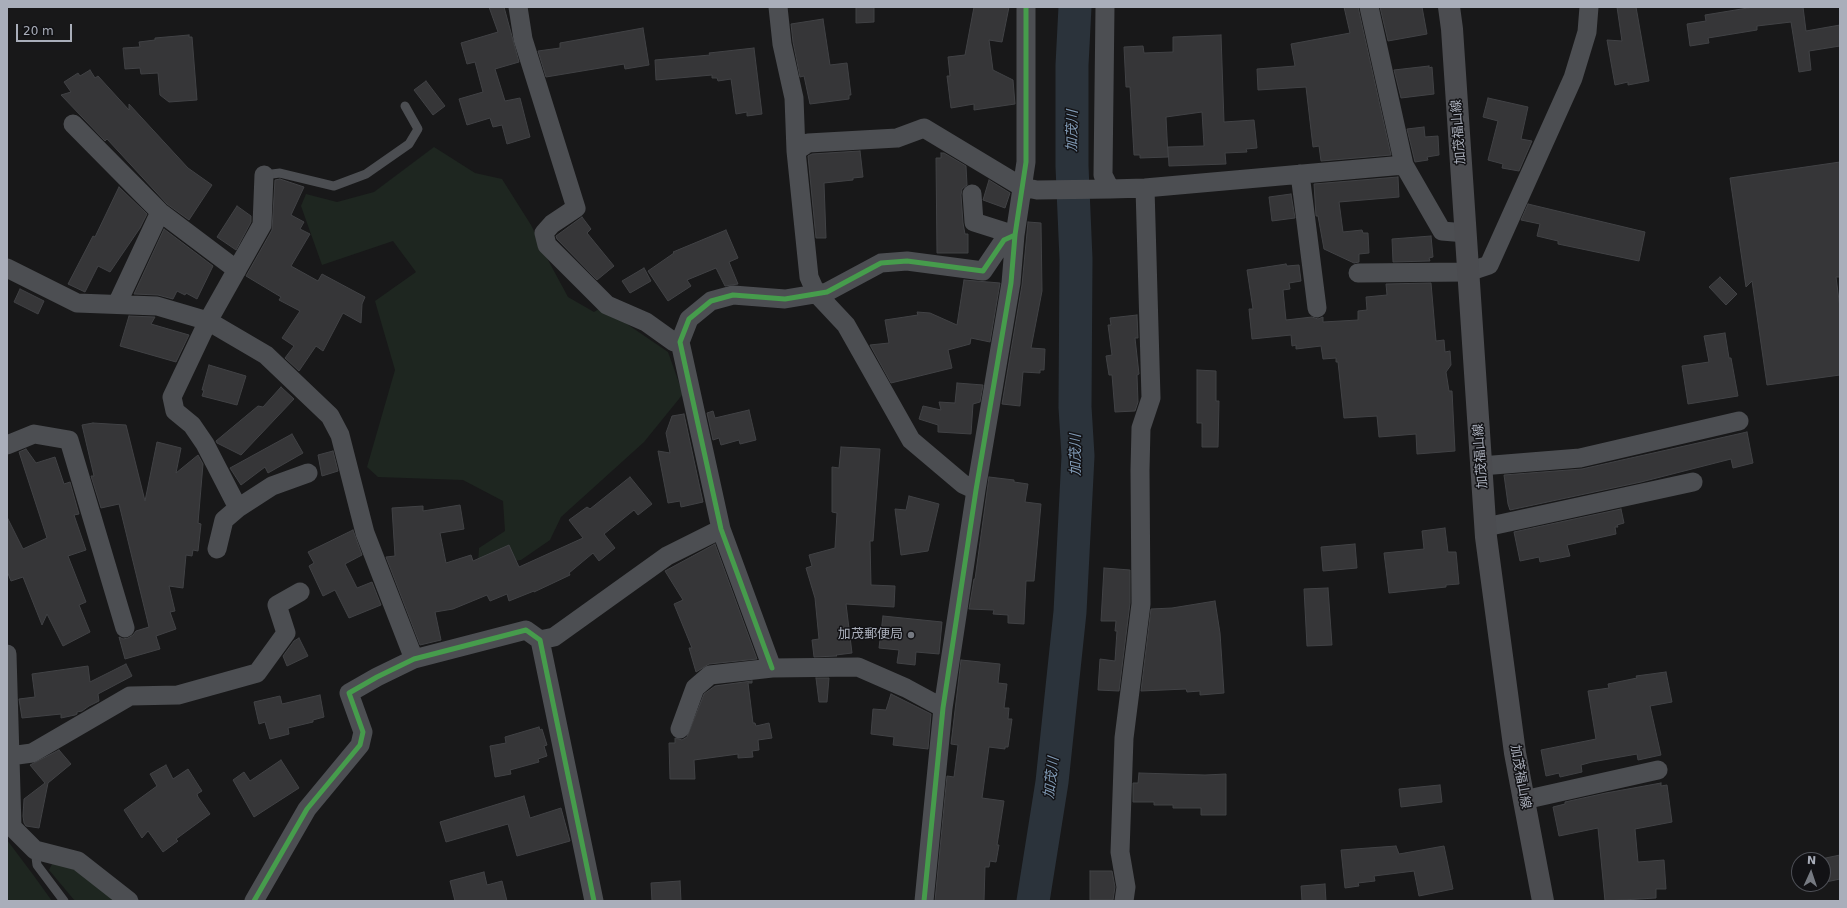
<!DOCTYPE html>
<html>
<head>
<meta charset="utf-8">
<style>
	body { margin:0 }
	#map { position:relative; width:1847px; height:908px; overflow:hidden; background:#181819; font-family:"DejaVu Sans",sans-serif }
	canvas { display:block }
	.frame { position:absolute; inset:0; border:8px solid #a9aeba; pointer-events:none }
	.north { position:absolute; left:1791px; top:852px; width:40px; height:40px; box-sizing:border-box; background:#121215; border:1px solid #4e5057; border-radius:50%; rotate:3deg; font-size:11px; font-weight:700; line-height:16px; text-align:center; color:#a9aeba }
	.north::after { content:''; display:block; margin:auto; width:14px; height:18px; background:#767a82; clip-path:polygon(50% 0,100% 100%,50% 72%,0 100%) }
	.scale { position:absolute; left:16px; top:24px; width:56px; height:18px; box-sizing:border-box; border:2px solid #a9aeba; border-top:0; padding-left:5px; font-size:12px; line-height:14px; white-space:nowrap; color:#a9aeba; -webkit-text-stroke:3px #121215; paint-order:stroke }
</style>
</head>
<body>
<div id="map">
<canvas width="1847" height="908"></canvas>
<div class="frame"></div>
<div class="north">N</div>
<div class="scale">20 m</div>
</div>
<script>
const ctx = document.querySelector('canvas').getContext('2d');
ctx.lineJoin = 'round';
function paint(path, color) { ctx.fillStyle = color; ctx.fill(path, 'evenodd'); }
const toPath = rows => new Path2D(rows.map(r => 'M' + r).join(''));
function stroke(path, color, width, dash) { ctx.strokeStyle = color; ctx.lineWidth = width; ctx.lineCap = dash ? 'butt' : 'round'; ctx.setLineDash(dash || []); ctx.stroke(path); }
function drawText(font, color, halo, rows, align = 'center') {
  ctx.font = font + ' "DejaVu Sans","Noto Sans JP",sans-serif'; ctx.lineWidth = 3; ctx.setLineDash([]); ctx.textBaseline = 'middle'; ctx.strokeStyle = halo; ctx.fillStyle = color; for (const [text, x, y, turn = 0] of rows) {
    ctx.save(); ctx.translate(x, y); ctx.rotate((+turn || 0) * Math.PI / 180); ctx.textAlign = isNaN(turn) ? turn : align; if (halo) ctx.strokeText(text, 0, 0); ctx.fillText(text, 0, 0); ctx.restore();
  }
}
const green = toPath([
	[434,147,475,173,502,179,531,225,548,260,568,297,594,312,602,307,668,352,683,394,644,442,561,517,550,540,521,560,478,565,479,548,505,531,503,501,463,480,378,477,367,467,395,370,375,301,416,272,393,241,322,265,301,206,306,194,337,202,374,192],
	[7,840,34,876,52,901,7,901],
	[59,861,98,882,122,901,75,901,49,870,52,864]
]);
const river = toPath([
	[1033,901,1052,782,1070,612,1078,456,1075,407,1076,259,1072,166,1072,65,1075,7]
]);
const building = toPath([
	[489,7,504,7,519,62,495,69,505,101,520,98,530,137,507,144,502,125,493,127,490,118,467,125,459,99,483,92,475,62,467,64,461,43,498,32,489,7],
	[856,7,874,7,874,22,856,23,856,7],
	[974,7,1009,7,1002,42,989,40,993,70,1013,80,1015,104,974,110,974,104,951,108,947,76,950,76,948,57,965,55,974,7],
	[1344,7,1358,7,1391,155,1321,161,1319,146,1313,147,1306,87,1258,90,1257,69,1295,66,1291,44,1350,33,1344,7],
	[1380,7,1422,7,1427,34,1388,41,1380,7],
	[1617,7,1636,7,1649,81,1628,85,1628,82,1615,85,1607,40,1622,41,1617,7],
	[1754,7,1803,7,1806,31,1840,25,1840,46,1809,51,1811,70,1799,72,1791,22,1757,26,1757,30,1708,38,1709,43,1690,46,1687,24,1706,21,1705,15,1754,7],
	[823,19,830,65,847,63,851,95,849,95,849,99,810,104,804,76,800,77,793,42,791,24,823,19],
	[643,28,649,65,625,69,624,64,546,77,538,51,560,48,560,43,643,28],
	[189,35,189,37,192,37,197,100,169,102,160,95,158,73,141,74,140,68,125,69,123,48,140,47,139,42,155,40,155,38,189,35],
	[1221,35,1224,122,1254,120,1257,148,1246,149,1247,152,1225,153,1226,164,1169,166,1168,147,1204,146,1202,112,1166,117,1168,157,1140,158,1140,155,1134,155,1130,87,1126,87,1124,47,1143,46,1144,53,1173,52,1173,37,1221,35],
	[754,48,762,114,747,116,747,112,736,114,731,79,718,81,717,78,712,78,712,75,656,80,655,60,710,55,709,53,754,48],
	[1429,66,1429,68,1432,67,1434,94,1401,98,1394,70,1429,66],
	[90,70,95,78,98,76,129,110,129,104,188,168,212,185,189,220,167,204,107,139,105,141,61,95,71,92,64,82,78,73,80,76,90,70],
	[426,81,445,106,433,115,414,90,426,81],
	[1488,98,1528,107,1521,139,1532,141,1519,171,1502,168,1503,164,1488,160,1498,121,1483,117,1488,98],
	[1424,127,1425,137,1438,136,1439,155,1427,157,1428,160,1415,162,1407,129,1424,127],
	[860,151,863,177,853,178,853,180,824,183,826,238,816,238,808,156,812,154,860,151],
	[941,153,944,153,966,166,967,185,962,189,961,195,963,223,965,234,968,234,968,253,937,253,936,158,941,158,941,153],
	[1840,162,1840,277,1836,277,1840,308,1840,375,1767,385,1752,281,1746,287,1730,178,1840,162],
	[1398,177,1399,197,1339,202,1343,232,1362,230,1363,233,1368,233,1369,253,1359,254,1359,262,1354,263,1324,249,1318,216,1316,216,1314,184,1398,177],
	[280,179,304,187,291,215,304,222,300,229,310,234,291,266,318,281,322,274,365,297,362,304,361,323,343,313,323,351,316,346,299,371,285,358,294,346,282,338,300,311,279,300,281,297,246,276,272,230,275,180,280,179],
	[989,180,1010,193,1005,208,983,200,989,180],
	[119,187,147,214,140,228,110,272,98,266,85,292,68,284,93,236,95,237,119,187],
	[1291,194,1295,218,1272,221,1269,197,1291,194],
	[1528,204,1645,232,1639,261,1558,244,1558,241,1537,236,1540,224,1521,220,1528,204],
	[237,206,251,216,251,222,236,250,217,237,237,206],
	[582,217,591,229,587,233,614,266,597,280,557,239,556,236,582,217],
	[1028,222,1041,223,1042,291,1031,348,1045,349,1044,370,1040,370,1040,373,1023,372,1020,406,1002,404,1022,285,1028,222],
	[164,229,213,266,197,299,186,293,185,295,177,291,173,299,158,295,134,294,164,229],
	[726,230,738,258,729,262,738,284,725,286,716,268,687,280,691,286,668,301,648,271,674,253,673,252,726,230],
	[1431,236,1433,257,1429,258,1430,261,1393,262,1392,239,1431,236],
	[1286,264,1287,266,1299,265,1301,281,1289,283,1290,289,1283,290,1286,320,1312,317,1318,319,1323,317,1323,322,1358,320,1358,311,1367,310,1366,297,1387,295,1386,284,1431,283,1436,341,1444,340,1445,352,1450,351,1451,365,1446,372,1449,391,1452,391,1455,451,1417,454,1416,434,1379,437,1377,416,1344,418,1338,362,1336,362,1336,358,1323,359,1321,346,1296,349,1296,345,1292,346,1291,335,1252,339,1249,309,1253,309,1247,270,1286,264],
	[644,268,651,281,630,293,622,281,644,268],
	[1720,277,1737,294,1726,305,1709,287,1720,277],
	[964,280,1000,283,990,342,971,338,970,344,948,350,952,368,891,383,870,345,889,343,885,320,918,315,917,312,930,313,957,325,964,280],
	[20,289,44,301,38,314,14,302,20,289],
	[1137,315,1138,338,1135,338,1139,374,1137,375,1138,402,1135,411,1115,412,1112,375,1109,375,1106,356,1112,355,1108,325,1111,325,1110,318,1137,315],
	[129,316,155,317,151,324,189,335,176,362,120,346,129,316],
	[1725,333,1729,358,1731,358,1738,396,1688,404,1682,366,1709,362,1704,336,1725,333],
	[209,365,246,376,237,405,202,396,204,390,202,390,209,365],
	[1197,370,1216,371,1216,401,1219,401,1218,447,1202,447,1202,423,1197,423,1197,370],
	[957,383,983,385,980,402,973,404,971,434,938,432,938,425,919,419,923,406,941,410,939,402,955,403,957,383],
	[281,387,294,399,241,455,217,443,216,441,258,406,263,407,281,387],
	[749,410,756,440,740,444,739,440,721,445,719,438,713,440,707,413,713,411,715,418,749,410],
	[684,414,703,502,681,507,680,501,668,503,658,451,670,453,666,433,672,416,684,414],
	[93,423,126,425,145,501,157,442,181,448,176,473,198,455,203,464,198,523,201,524,198,551,193,550,192,556,186,555,183,588,169,586,175,611,170,612,176,629,156,636,160,649,125,659,119,637,123,639,128,638,133,635,136,631,149,627,119,504,101,508,91,476,94,476,82,425,93,423],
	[1747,432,1753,463,1733,468,1731,459,1641,482,1510,510,1508,504,1504,475,1582,469,1747,432],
	[292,434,303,453,268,473,265,467,241,485,230,468,292,434],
	[841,447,880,449,873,541,870,541,871,585,895,586,894,607,846,604,852,653,836,655,837,656,814,657,812,640,819,639,815,598,806,568,812,566,809,555,835,548,837,513,832,512,832,467,839,468,841,447],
	[26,449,36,463,55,457,64,484,70,482,79,514,74,515,86,550,68,556,86,602,79,605,90,632,63,646,47,614,42,625,23,577,11,581,7,571,7,517,23,549,47,538,19,452,26,449],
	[333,451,338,471,322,476,318,455,333,451],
	[630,477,652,504,638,515,634,510,604,534,615,548,599,561,593,553,569,573,570,575,534,592,534,591,509,601,507,594,490,601,487,595,453,609,435,612,441,640,420,645,386,557,395,556,392,508,423,506,423,511,460,505,464,529,440,533,446,563,471,555,473,561,509,545,519,567,583,538,569,520,587,507,590,509,630,477],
	[989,477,1014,480,1014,482,1028,484,1025,502,1041,504,1034,581,1026,581,1024,624,1008,623,1008,615,993,614,994,610,969,609,974,579,975,579,989,477],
	[909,496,939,504,928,551,901,555,895,509,906,510,909,496],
	[1621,509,1624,523,1617,525,1618,527,1615,527,1616,534,1567,545,1570,556,1540,562,1539,557,1520,561,1514,532,1621,509],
	[1445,528,1448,552,1456,552,1459,584,1446,585,1446,587,1389,593,1384,553,1424,549,1422,531,1445,528],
	[353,530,362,555,345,564,357,588,372,582,381,605,349,618,335,590,323,596,309,566,314,563,308,552,353,530],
	[715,544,757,659,709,664,696,672,689,648,692,648,674,604,683,600,665,571,715,544],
	[1355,544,1357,568,1323,571,1321,547,1355,544],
	[1104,568,1130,570,1130,603,1119,691,1098,690,1100,659,1115,661,1117,631,1115,631,1116,621,1101,621,1104,568],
	[1328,588,1332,645,1307,646,1304,589,1328,588],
	[1215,601,1220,633,1224,693,1200,695,1200,691,1187,692,1186,689,1141,691,1151,609,1172,608,1215,601],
	[883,616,942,622,939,654,916,652,915,665,897,663,899,650,879,648,883,616],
	[299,638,308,656,287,666,283,656,294,641,299,638],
	[961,660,1000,664,998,683,1007,684,1004,708,1009,708,1008,719,1012,719,1008,747,1005,747,1005,749,989,747,982,798,1004,801,997,845,999,845,996,862,990,861,989,867,985,867,984,901,935,901,947,776,954,777,958,745,951,744,961,660],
	[126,664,132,676,98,694,99,701,89,706,82,711,77,712,77,714,75,715,61,718,61,714,22,718,19,699,35,697,32,674,88,666,90,682,126,664],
	[1666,672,1672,702,1650,706,1661,755,1638,760,1637,754,1592,762,1581,765,1582,772,1560,777,1559,773,1546,776,1541,750,1596,739,1588,691,1609,688,1608,684,1637,678,1636,676,1666,672],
	[816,678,829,678,827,702,819,702,816,678],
	[752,681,752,683,748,683,753,723,755,723,756,726,769,723,772,738,758,740,759,750,752,751,753,757,738,758,738,754,694,760,695,779,670,779,669,743,675,743,675,738,682,740,687,737,704,694,715,686,752,681],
	[891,694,931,714,928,749,893,745,894,737,871,734,873,709,886,710,891,694],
	[320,695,324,717,313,720,313,722,288,728,289,734,270,739,265,722,259,724,254,702,280,696,282,704,320,695],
	[539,727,540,730,542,729,547,745,544,746,547,756,538,759,539,762,510,770,511,774,495,777,490,746,506,743,505,737,539,727],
	[59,750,71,764,48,783,39,828,26,826,24,823,23,816,24,799,45,783,30,765,59,750],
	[281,760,299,788,254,817,233,780,244,772,250,781,281,760],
	[166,765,173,779,188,769,202,791,197,794,198,797,210,814,176,839,178,841,163,852,148,831,142,838,124,810,157,786,150,774,166,765],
	[1139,773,1205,775,1226,774,1226,815,1201,815,1201,808,1173,808,1173,805,1154,805,1154,802,1133,802,1133,783,1138,783,1139,773],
	[1661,783,1661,786,1667,785,1672,822,1635,829,1638,862,1664,860,1666,889,1656,889,1656,898,1605,901,1598,828,1559,836,1553,807,1565,804,1565,802,1606,793,1661,783],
	[1440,785,1442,802,1401,807,1399,789,1440,785],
	[524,796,530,818,561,808,570,841,517,856,508,824,446,842,440,822,524,796],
	[1396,846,1399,854,1444,846,1453,889,1419,896,1414,871,1374,876,1375,881,1358,883,1359,886,1345,888,1341,850,1396,846],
	[1840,855,1840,879,1826,882,1823,860,1821,859,1840,855],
	[1090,871,1112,871,1115,887,1113,900,1090,900,1090,871],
	[484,872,487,885,502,881,507,901,455,901,450,881,484,872],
	[680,881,681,901,652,901,651,883,680,881],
	[1325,884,1326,901,1302,901,1301,886,1325,884]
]);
const service = toPath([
	[264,175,280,173,334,186,366,174,409,144,418,129,405,106],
	[35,850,37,865,64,901]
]);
const minor = toPath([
	[518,7,523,39,576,208,552,224,544,233,547,245,607,305,646,322,674,342,680,342],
	[778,7,782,44,794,98,796,151,809,277,816,293,846,325,911,440,963,484,976,490],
	[1105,7,1103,175,1110,189,1145,188,1404,165],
	[1369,7,1404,165,1442,231,1466,233],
	[73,124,160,212,237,270],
	[796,151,808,143,897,138,924,128,1022,187,1037,190,1110,189],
	[1300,174,1317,308],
	[972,194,974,222,1015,235],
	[7,268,77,303,157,306,208,321,266,355,330,416,340,435,365,533,414,659],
	[1358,273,1468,272,1489,265,1573,78,1587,32,1589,7],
	[117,304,160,212],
	[7,445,34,434,69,440,125,628],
	[1481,466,1580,458,1739,421],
	[238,508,205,444,192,425,175,411,172,397,208,321,262,225,264,175],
	[1486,527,1693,482],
	[217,549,224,520,238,508,272,486,308,473],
	[540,640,554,637,667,556,721,529],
	[7,654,12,827,35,850,78,861,129,901],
	[772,668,721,529,680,342,689,319,711,301,733,295,785,299,827,292,881,263,907,261,983,271,1004,240,1015,235],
	[680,729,695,688,710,675,772,668,858,667,906,688,943,708],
	[10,756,32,753,130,696,178,695,257,673,286,633,277,605,300,592],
	[1524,800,1658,770],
	[254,901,307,809,360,745,363,732,349,693,377,677,414,659,526,630,540,640,594,901],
	[924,901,943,708,976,490,1011,283,1015,235,1026,162,1026,7],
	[1124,901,1126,887,1120,852,1124,738,1141,604,1140,470,1141,428,1151,398,1145,188]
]);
const secondary = toPath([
	[1449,7,1452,29,1486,537,1515,753,1543,901]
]);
const cycleway = toPath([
	[772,668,721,529,680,342,689,319,711,301,733,295,785,299,827,292,881,263,907,261,983,271,1004,240,1015,235],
	[254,901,307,809,360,745,363,732,349,693,377,677,414,659,526,630,540,640,594,901],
	[924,901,943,708,976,490,1011,283,1015,235,1026,162,1026,7]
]);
const markers = [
	[911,635,4,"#767a82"]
];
const streetNames = [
	["加茂福山線",1459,132,-94],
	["加茂福山線",1481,456,-94],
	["加茂福山線",1520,777,80]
];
const poiNames = [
	["加茂郵便局",903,635]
];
const waterNames = [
	["加茂川",1073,131,-89],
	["加茂川",1076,455,-90],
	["加茂川",1052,778,-83]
];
paint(green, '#1e2620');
stroke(river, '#2b333b', 33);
paint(building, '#363638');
stroke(building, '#414245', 1);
stroke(service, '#4c4e52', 9);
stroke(minor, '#4c4e52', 19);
stroke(secondary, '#4b4c50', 22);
stroke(cycleway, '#469c4c', 5);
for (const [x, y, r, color] of markers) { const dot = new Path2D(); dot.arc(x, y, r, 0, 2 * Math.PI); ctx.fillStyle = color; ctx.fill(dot); stroke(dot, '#121215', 1.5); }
drawText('13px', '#a9aeba', '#121215', streetNames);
drawText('13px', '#a9aeba', '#121215', poiNames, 'right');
drawText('italic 14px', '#809ab5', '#121215', waterNames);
</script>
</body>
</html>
